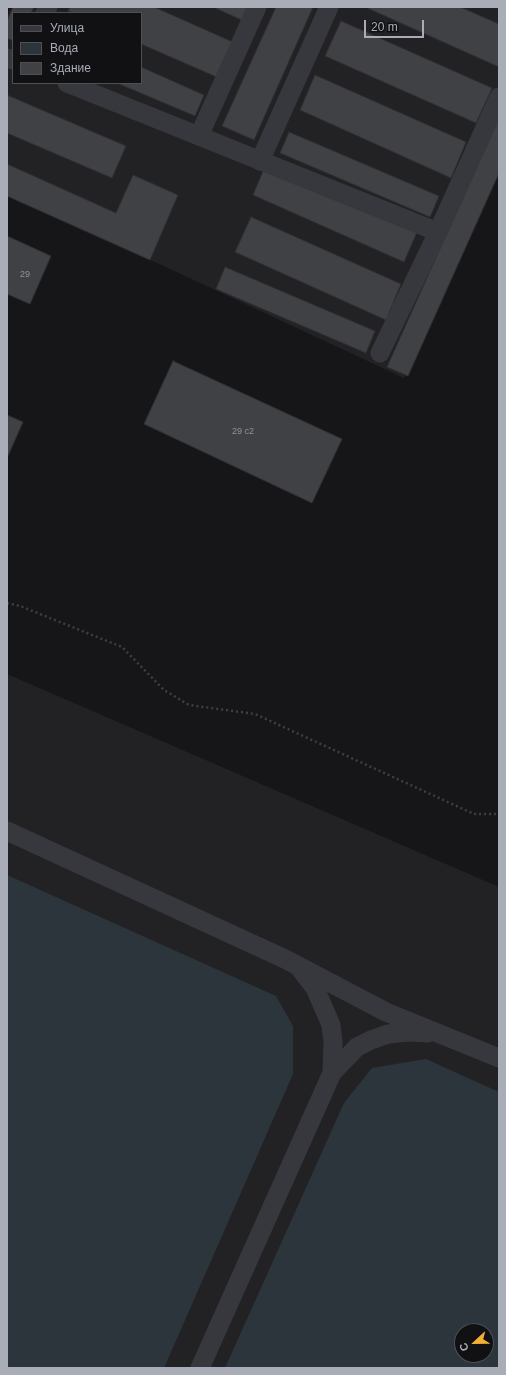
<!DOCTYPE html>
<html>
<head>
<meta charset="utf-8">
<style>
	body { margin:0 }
	#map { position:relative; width:506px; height:1375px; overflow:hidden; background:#161618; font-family:Arial,sans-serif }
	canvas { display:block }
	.frame { position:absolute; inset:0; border:8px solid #a8adb8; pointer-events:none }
	.legend { position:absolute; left:12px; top:12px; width:130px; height:72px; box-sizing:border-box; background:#111113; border:1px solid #4d4f55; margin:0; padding:5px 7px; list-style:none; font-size:12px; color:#a8adb8 }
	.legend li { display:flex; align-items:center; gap:8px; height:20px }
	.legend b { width:20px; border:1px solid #4d4f55 }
	.north { position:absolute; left:454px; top:1323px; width:40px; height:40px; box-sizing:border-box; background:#111113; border:1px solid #4d4f55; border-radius:50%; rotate:248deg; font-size:11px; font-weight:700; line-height:16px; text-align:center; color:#a8adb8 }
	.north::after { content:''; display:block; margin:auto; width:14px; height:18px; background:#f2b134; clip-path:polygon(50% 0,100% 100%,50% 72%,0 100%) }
	.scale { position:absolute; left:364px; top:20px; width:60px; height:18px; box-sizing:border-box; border:2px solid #a8adb8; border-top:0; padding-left:5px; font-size:12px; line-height:14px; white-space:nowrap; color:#a8adb8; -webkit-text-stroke:3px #111113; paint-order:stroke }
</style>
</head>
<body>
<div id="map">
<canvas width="506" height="1375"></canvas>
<div class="frame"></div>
<ul class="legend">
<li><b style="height:5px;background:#37383d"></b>Улица</li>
<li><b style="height:11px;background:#2c353c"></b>Вода</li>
<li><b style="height:11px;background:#404145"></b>Здание</li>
</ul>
<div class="north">С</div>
<div class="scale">20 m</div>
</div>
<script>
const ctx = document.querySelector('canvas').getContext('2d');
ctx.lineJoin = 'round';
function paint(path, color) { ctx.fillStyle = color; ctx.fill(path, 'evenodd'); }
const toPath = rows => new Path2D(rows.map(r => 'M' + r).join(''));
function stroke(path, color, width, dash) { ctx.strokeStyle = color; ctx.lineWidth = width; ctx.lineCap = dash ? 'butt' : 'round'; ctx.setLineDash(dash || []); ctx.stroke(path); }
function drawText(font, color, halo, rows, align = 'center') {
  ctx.font = font + ' Arial,sans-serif'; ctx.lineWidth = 3; ctx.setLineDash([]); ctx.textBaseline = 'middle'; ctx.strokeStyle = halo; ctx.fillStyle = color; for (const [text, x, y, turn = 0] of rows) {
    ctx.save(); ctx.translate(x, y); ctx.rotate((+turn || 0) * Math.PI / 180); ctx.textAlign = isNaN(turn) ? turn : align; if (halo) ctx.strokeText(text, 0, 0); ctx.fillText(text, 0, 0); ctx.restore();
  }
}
const built = toPath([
	[12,7,499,7,499,167,404,378,7,193,7,17],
	[13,13,141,13,141,83,13,83],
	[7,674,499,887,499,1368,7,1368],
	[462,1331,486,1331,486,1355,462,1355]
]);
const water = toPath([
	[7,875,276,996,293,1026,293,1074,164,1368,7,1368],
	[426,1059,499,1092,499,1368,225,1368,344,1103,372,1068],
	[462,1331,486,1331,486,1355,462,1355]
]);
const building = toPath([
	[13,7,34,7,31,13,13,13,13,41,7,38,7,21,13,7],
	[70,7,154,7,235,43,219,78,141,44,141,13,73,13,68,11,70,7],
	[213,7,252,7,246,22,213,7],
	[276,7,313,7,254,140,222,126,276,7],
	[365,7,460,7,499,24,499,67,365,7],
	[341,21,492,88,476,123,325,56,341,21],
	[141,67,204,95,195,116,117,83,141,83,141,67],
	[315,75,466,142,451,178,300,110,315,75],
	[7,95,126,146,112,178,7,133,7,95],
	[499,117,499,173,408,376,387,367,499,117],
	[289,132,439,196,430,217,280,153,289,132],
	[7,164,116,213,133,175,178,195,150,260,7,196,7,164],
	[264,169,417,232,404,262,253,195,264,169],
	[251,217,401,284,386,320,235,252,251,217],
	[7,236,51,256,30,304,7,294,7,236],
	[225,267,375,331,366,353,216,289,225,267],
	[173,361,342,439,312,503,144,424,173,361],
	[7,415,23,422,7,458,7,415]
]);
const path = toPath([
	[7,603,20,606,122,647,164,690,189,705,255,714,474,814,499,814]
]);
const minor = toPath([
	[45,13,48,7],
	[7,58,13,60],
	[67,83,438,232],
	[199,136,257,7],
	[260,161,329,7],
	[380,353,438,232,499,97],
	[7,831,285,959,386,1012,499,1058],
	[332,1073,357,1047,371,1040,388,1034,408,1032,428,1033],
	[200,1368,332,1073,333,1042,331,1025,315,988,301,970]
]);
const numberNames = [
	["29",25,275],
	["29 с2",243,432]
];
paint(built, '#222225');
paint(water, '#2c353c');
paint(building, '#404145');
stroke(building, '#303034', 1);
stroke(path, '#3d3f44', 2.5, [2, 3]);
stroke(minor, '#37383d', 19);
drawText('9px', '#8e929b', null, numberNames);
</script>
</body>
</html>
